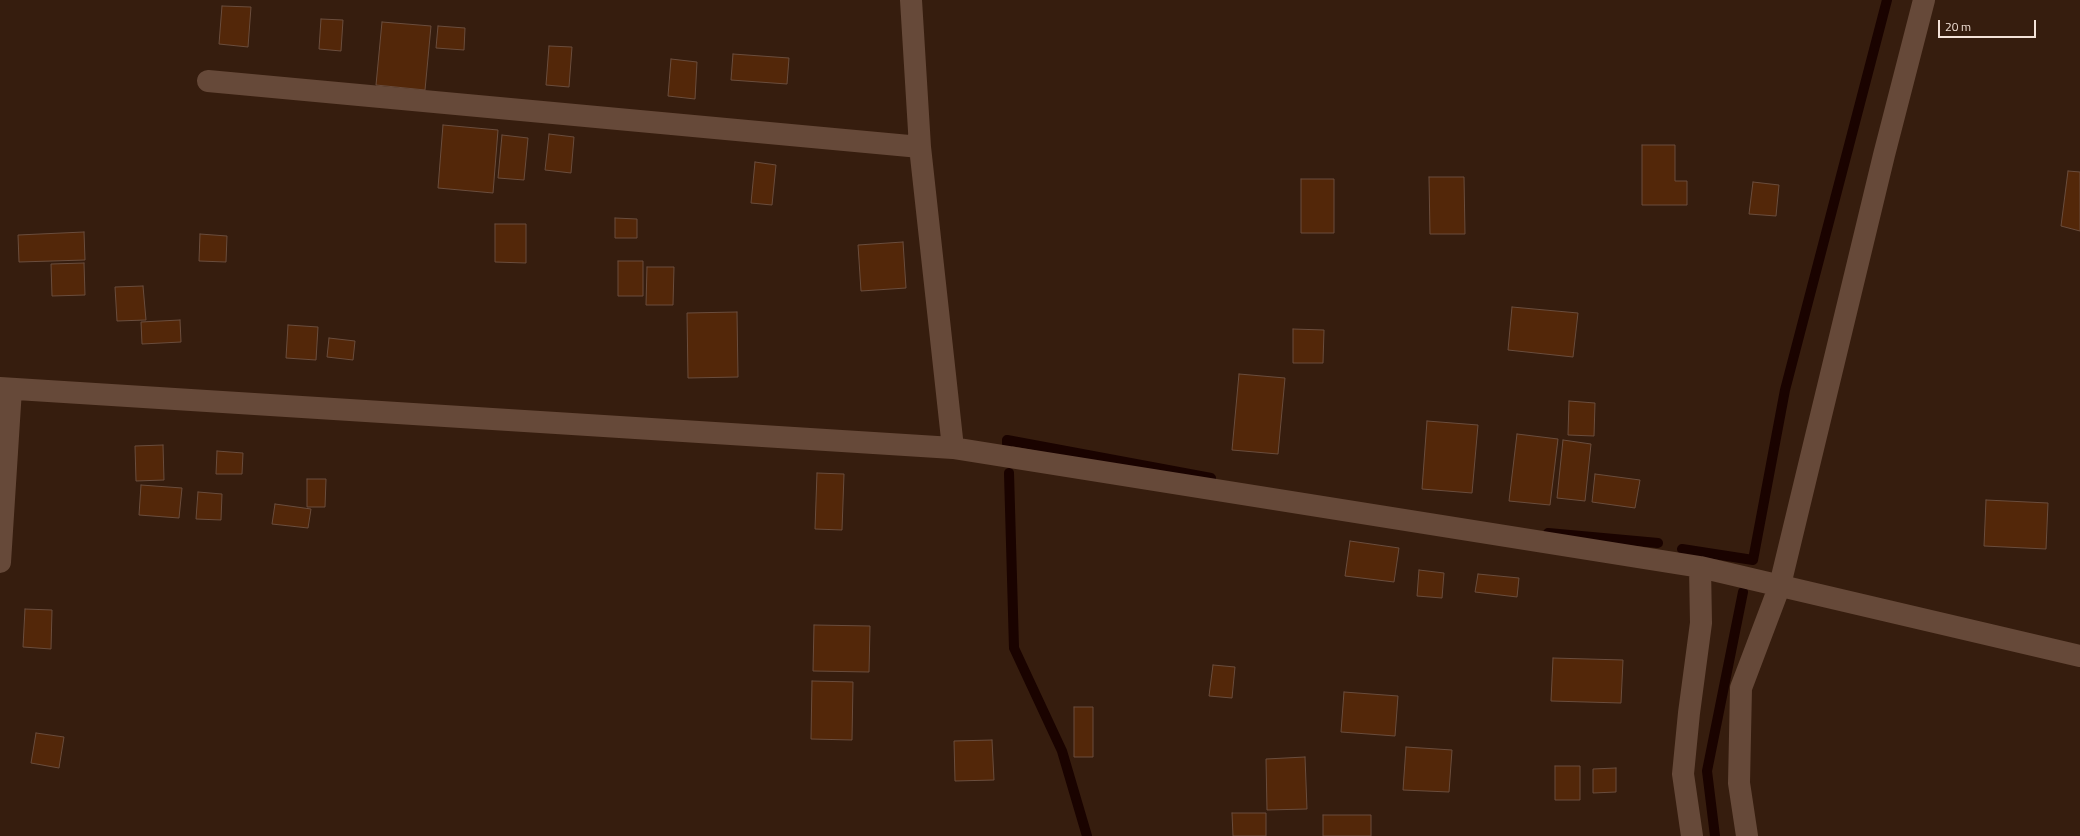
<!DOCTYPE html>
<html>
<head>
<meta charset="utf-8">
<style>
	body { margin:0 }
	#map { position:relative; width:2080px; height:836px; overflow:hidden; background:#361d0e; font-family:"Titillium Web",sans-serif }
	canvas { display:block }
	.scale { position:absolute; left:1938px; top:20px; width:98px; height:18px; box-sizing:border-box; border:2px solid #f3e2d8; border-top:0; padding-left:5px; font-size:12px; line-height:14px; white-space:nowrap; color:#f3e2d8; -webkit-text-stroke:3px #361d0e; paint-order:stroke }
</style>
</head>
<body>
<div id="map">
<canvas width="2080" height="836"></canvas>
<div class="scale">20 m</div>
</div>
<script>
const ctx = document.querySelector('canvas').getContext('2d');
ctx.lineJoin = 'round';
const toPath = rows => new Path2D(rows.map(r => 'M' + r).join(''));
function stroke(path, color, width, dash) { ctx.strokeStyle = color; ctx.lineWidth = width; ctx.lineCap = dash ? 'butt' : 'round'; ctx.setLineDash(dash || []); ctx.stroke(path); }
function paint(path, color) { ctx.fillStyle = color; ctx.fill(path, 'evenodd'); }
const stream = toPath([
	[1007,447,1007,440,1211,478],
	[1009,473,1014,648,1062,751,1087,836],
	[1548,533,1658,543],
	[1682,549,1753,560,1785,390,1887,0],
	[1715,836,1707,771,1743,592]
]);
const building = toPath([
	[222,6,251,7,248,47,219,44,222,6],
	[321,19,343,20,341,51,319,49,321,19],
	[382,22,431,26,425,90,376,85,382,22],
	[438,26,465,28,464,50,436,48,438,26],
	[549,46,572,47,569,87,546,85,549,46],
	[733,54,789,58,787,84,731,80,733,54],
	[671,59,697,62,695,99,668,96,671,59],
	[443,125,498,130,493,193,438,188,443,125],
	[549,134,574,137,571,173,545,170,549,134],
	[502,135,528,138,524,180,498,178,502,135],
	[1642,145,1675,145,1675,181,1687,181,1687,205,1642,205,1642,145],
	[755,162,776,165,772,205,751,203,755,162],
	[2068,171,2080,172,2080,231,2061,226,2068,171],
	[1429,177,1464,177,1465,234,1430,234,1429,177],
	[1301,179,1334,179,1334,233,1301,233,1301,179],
	[1753,182,1779,185,1776,216,1749,214,1753,182],
	[615,218,637,219,637,238,615,238,615,218],
	[495,224,526,224,526,263,495,262,495,224],
	[84,232,85,260,19,262,18,235,84,232],
	[200,234,227,236,226,262,199,261,200,234],
	[903,242,906,288,861,291,858,245,903,242],
	[618,261,643,261,643,296,618,296,618,261],
	[84,263,85,295,52,296,51,264,84,263],
	[647,267,674,267,673,305,646,305,647,267],
	[143,286,146,320,117,321,115,287,143,286],
	[1512,307,1578,313,1573,357,1508,350,1512,307],
	[737,312,738,377,688,378,687,313,737,312],
	[180,320,181,342,142,344,141,322,180,320],
	[288,325,318,327,316,360,286,358,288,325],
	[1293,329,1324,330,1323,363,1293,363,1293,329],
	[329,338,355,341,353,360,327,357,329,338],
	[1239,374,1285,378,1278,454,1232,450,1239,374],
	[1569,401,1595,403,1594,436,1568,435,1569,401],
	[1427,421,1478,425,1472,493,1422,489,1427,421],
	[1517,434,1558,439,1550,505,1509,501,1517,434],
	[1563,440,1591,444,1585,501,1557,498,1563,440],
	[163,445,164,480,136,481,135,446,163,445],
	[217,451,243,453,242,474,216,474,217,451],
	[817,473,844,474,842,530,815,529,817,473],
	[1595,474,1640,480,1635,508,1592,502,1595,474],
	[307,479,326,479,325,507,307,507,307,479],
	[141,485,182,488,179,518,139,515,141,485],
	[198,492,222,494,221,520,196,519,198,492],
	[1986,500,2048,503,2046,549,1984,546,1986,500],
	[275,504,311,509,308,528,272,524,275,504],
	[1350,541,1399,548,1394,582,1345,576,1350,541],
	[1419,570,1444,573,1442,598,1417,596,1419,570],
	[1478,574,1519,578,1517,597,1475,592,1478,574],
	[25,609,52,610,51,649,23,647,25,609],
	[814,625,870,626,869,672,813,671,814,625],
	[1553,658,1623,660,1621,703,1551,701,1553,658],
	[1213,665,1235,667,1232,698,1209,696,1213,665],
	[812,681,853,682,852,740,811,739,812,681],
	[1344,692,1398,696,1395,736,1341,732,1344,692],
	[1074,707,1093,707,1093,757,1074,757,1074,707],
	[36,733,64,737,59,768,31,763,36,733],
	[992,740,994,780,955,781,954,741,992,740],
	[1406,747,1452,750,1449,792,1403,790,1406,747],
	[1305,757,1307,809,1267,810,1266,759,1305,757],
	[1555,766,1580,766,1580,800,1555,800,1555,766],
	[1616,768,1616,792,1593,793,1593,769,1616,768],
	[1232,813,1266,813,1266,836,1233,836,1232,813],
	[1323,815,1371,815,1371,836,1323,836,1323,815]
]);
const minor = toPath([
	[911,0,920,147,953,448],
	[208,81,920,147],
	[0,388,953,448,1700,567,2080,656],
	[0,562,11,389],
	[1692,836,1683,774,1689,713,1701,623,1700,567],
	[1747,836,1739,783,1741,688,1780,585,1884,155,1924,0]
]);
stroke(stream, '#1a0300', 10);
paint(building, '#532709');
stroke(building, '#6a4d3d', 1);
stroke(minor, '#664939', 22);
</script>
</body>
</html>
